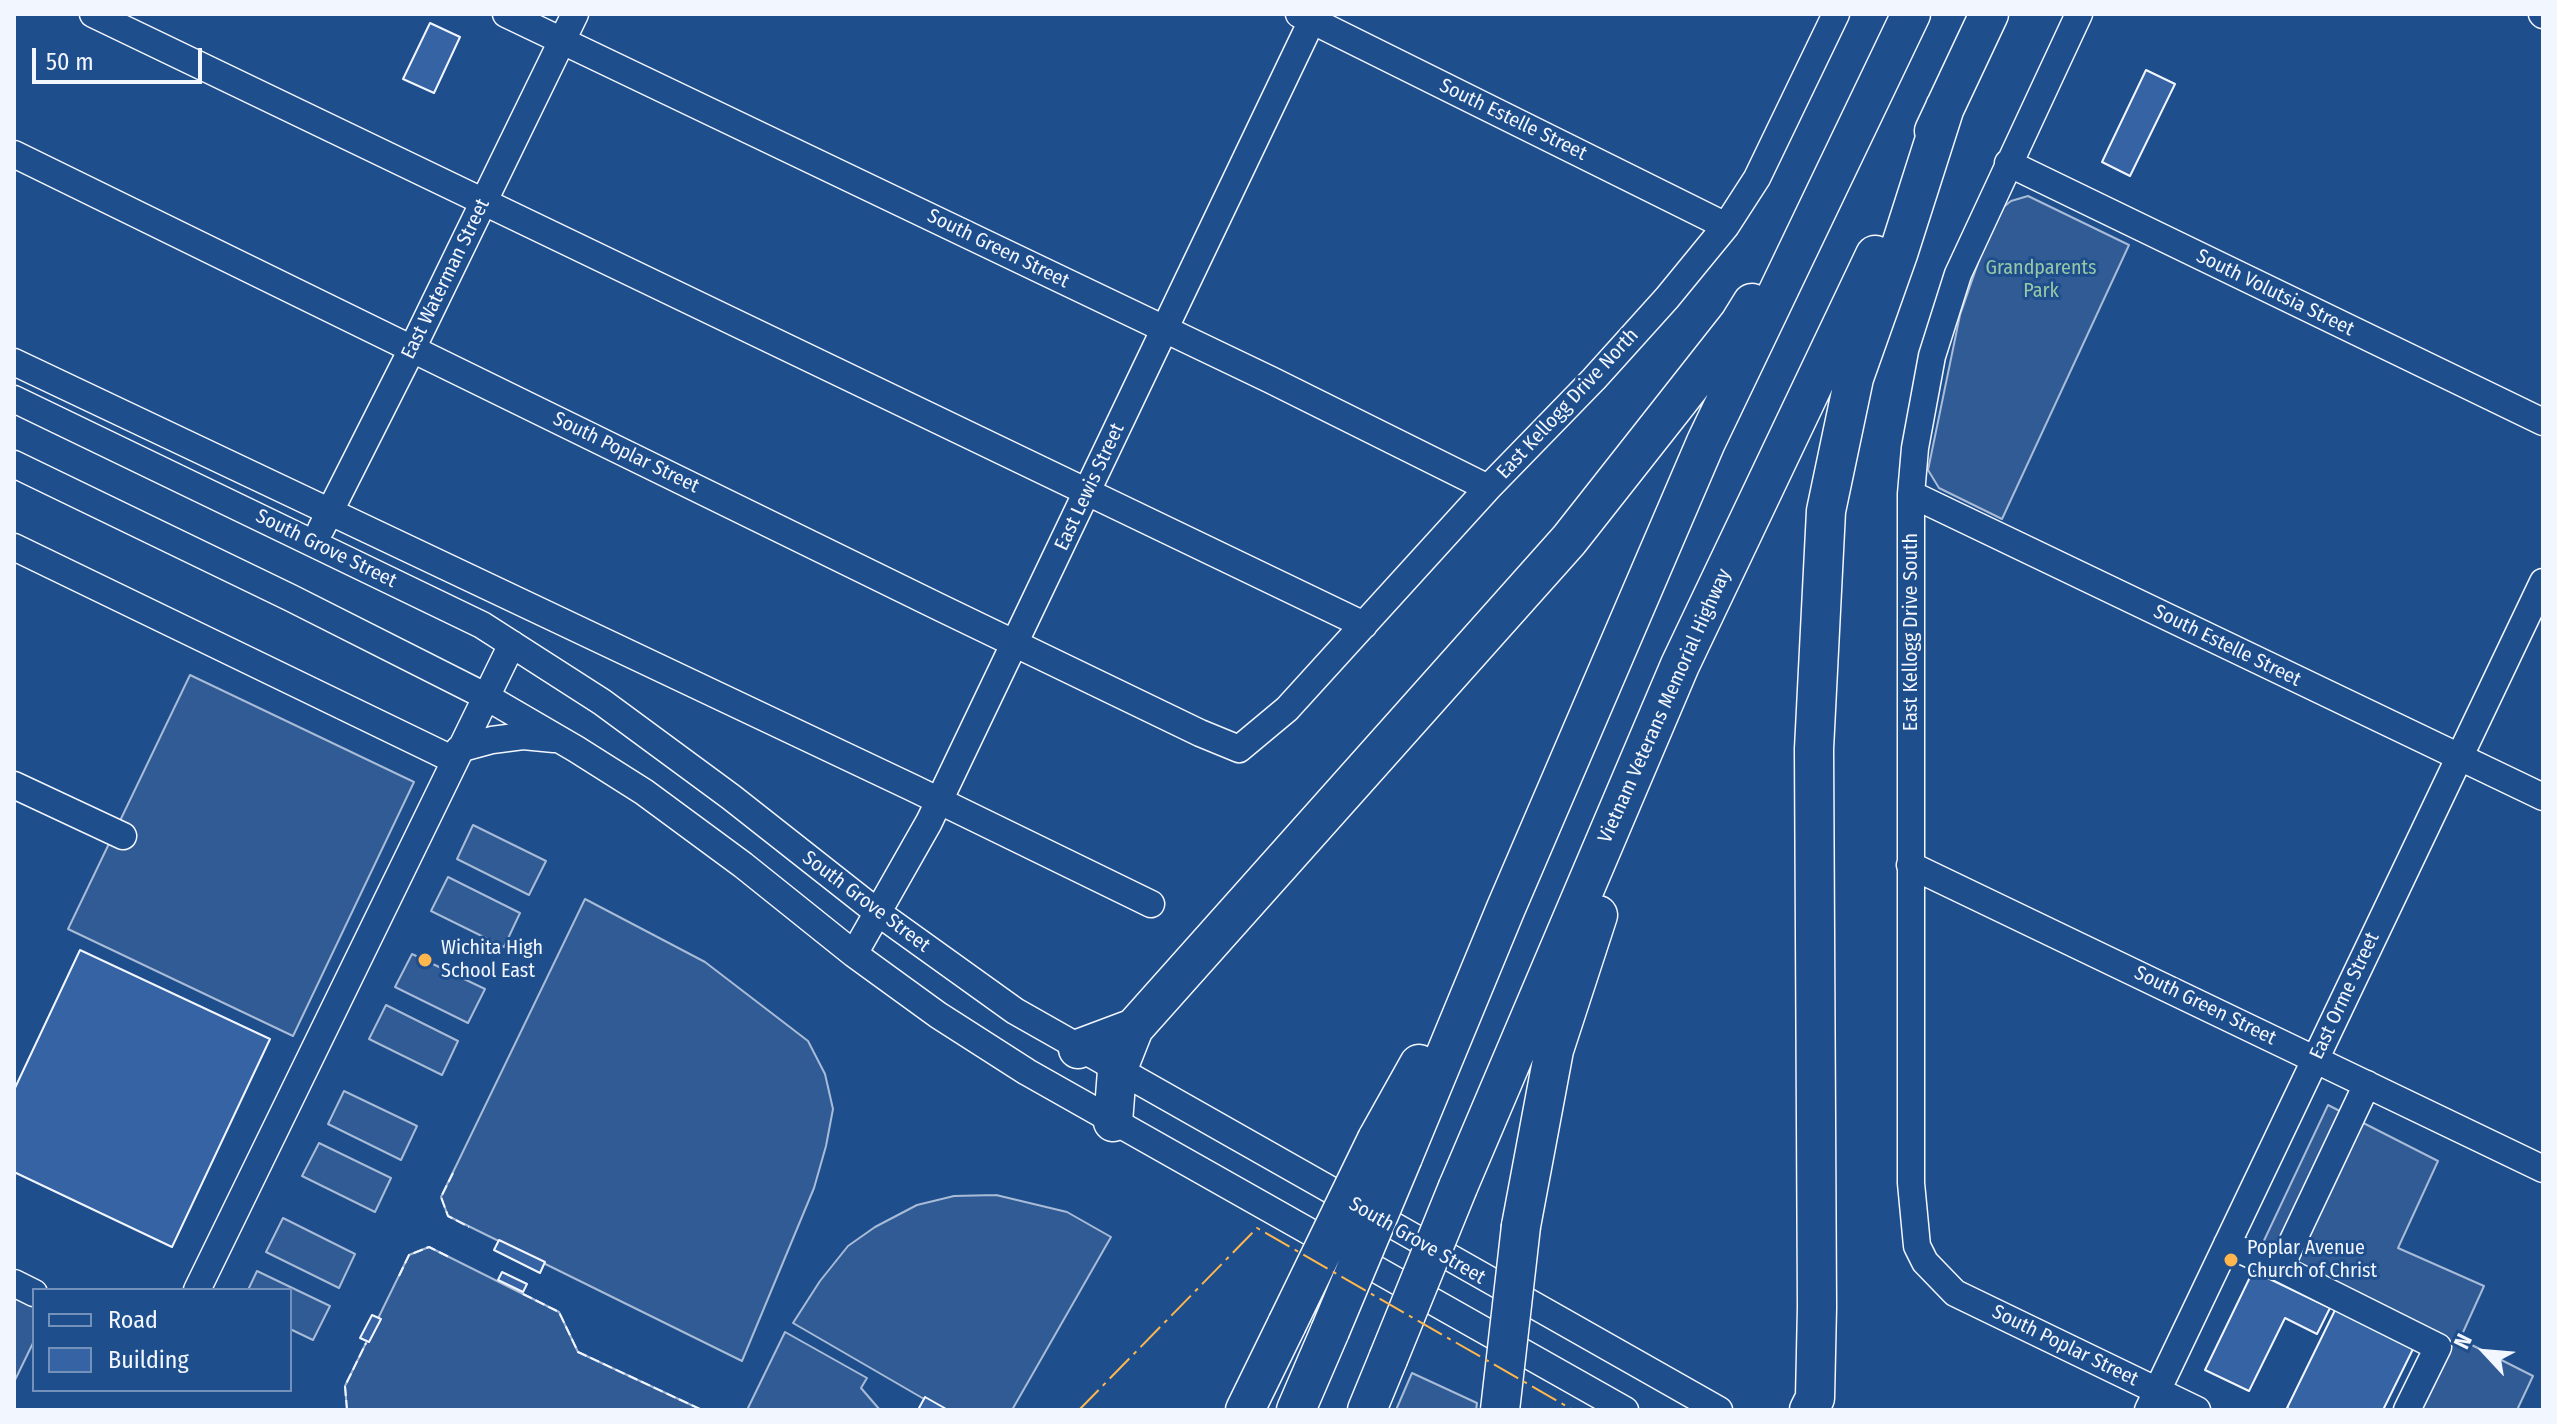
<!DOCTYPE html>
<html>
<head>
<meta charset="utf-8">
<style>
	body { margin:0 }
	#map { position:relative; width:2557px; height:1424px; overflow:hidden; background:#1f4e8c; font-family:"Fira Sans Condensed",sans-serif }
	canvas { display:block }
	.frame { position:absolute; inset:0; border:16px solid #f2f6ff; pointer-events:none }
	.legend { position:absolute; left:32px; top:1288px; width:260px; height:104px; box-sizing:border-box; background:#1f4e8c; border:2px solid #7391ba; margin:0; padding:10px 14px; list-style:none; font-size:24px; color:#f2f6ff }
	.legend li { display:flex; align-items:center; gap:16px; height:40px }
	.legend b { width:40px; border:2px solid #7391ba }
	.north { position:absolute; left:2445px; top:1312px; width:80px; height:80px; -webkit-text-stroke:6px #1f4e8c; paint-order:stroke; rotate:296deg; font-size:22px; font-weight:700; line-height:32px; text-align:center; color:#f2f6ff }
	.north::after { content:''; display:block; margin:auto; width:28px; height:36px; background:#f2f6ff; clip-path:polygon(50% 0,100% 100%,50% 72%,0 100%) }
	.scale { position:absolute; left:32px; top:48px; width:170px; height:36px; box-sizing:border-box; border:4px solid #f2f6ff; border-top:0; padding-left:10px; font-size:24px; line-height:28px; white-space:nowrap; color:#f2f6ff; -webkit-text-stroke:6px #1f4e8c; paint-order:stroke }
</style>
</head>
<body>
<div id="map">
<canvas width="2557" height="1424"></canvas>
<div class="frame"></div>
<ul class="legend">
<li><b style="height:10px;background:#1f4e8c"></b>Road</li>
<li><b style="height:22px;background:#3563a3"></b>Building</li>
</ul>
<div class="north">N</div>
<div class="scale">50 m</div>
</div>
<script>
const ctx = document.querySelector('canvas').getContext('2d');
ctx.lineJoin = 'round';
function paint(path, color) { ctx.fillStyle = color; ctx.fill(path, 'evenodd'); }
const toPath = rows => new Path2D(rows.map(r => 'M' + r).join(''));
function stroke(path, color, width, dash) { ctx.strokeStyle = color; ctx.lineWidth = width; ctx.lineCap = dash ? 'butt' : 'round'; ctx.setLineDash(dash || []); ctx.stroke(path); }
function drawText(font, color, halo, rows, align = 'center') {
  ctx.font = font + ' "Fira Sans Condensed",sans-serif'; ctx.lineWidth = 6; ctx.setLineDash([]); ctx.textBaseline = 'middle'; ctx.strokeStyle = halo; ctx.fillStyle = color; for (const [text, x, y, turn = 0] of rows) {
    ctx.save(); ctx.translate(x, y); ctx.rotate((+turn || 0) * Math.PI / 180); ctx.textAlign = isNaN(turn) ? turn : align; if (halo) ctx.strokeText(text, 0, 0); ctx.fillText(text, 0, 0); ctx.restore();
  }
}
const built = toPath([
	[2028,196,2129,245,2002,519,1939,488,1928,470,1960,315,1985,243,1996,213,2011,201,2028,196],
	[190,675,414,782,293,1036,68,929,190,675],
	[473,825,546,861,529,895,457,859,473,825],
	[448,877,520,913,504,947,431,911,448,877],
	[585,899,705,962,808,1041,825,1074,833,1109,826,1146,814,1188,742,1361,448,1216,441,1197,585,899],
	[412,954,485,989,468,1023,395,987,412,954],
	[386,1005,458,1041,442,1075,369,1039,386,1005],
	[344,1091,417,1126,401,1160,328,1124,344,1091],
	[2328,1105,2438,1161,2398,1248,2484,1286,2460,1339,2533,1376,2517,1410,2396,1410,2425,1347,2252,1266,2328,1105],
	[319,1143,391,1178,375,1212,302,1176,319,1143],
	[996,1195,1067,1212,1111,1237,1012,1410,943,1410,793,1323,820,1281,848,1246,875,1227,917,1205,954,1196,996,1195],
	[283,1218,355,1254,339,1288,266,1252,283,1218],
	[429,1247,559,1312,578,1352,702,1410,347,1410,345,1386,409,1255,429,1247],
	[257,1271,330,1306,313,1340,290,1329,290,1290,248,1290,257,1271],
	[14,1295,34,1305,34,1341,14,1382,14,1295],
	[785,1332,867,1378,861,1388,880,1410,747,1410,785,1332],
	[1412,1373,1477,1403,1476,1410,1396,1410,1412,1373]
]);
const building = toPath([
	[430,23,460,37,434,93,403,79,430,23],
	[2146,70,2175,84,2130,176,2102,162,2146,70],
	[80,950,270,1039,172,1247,14,1172,14,1090,80,950],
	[499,1240,545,1262,540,1273,494,1250,499,1240],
	[2253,1271,2330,1308,2317,1334,2285,1318,2249,1391,2205,1370,2253,1271],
	[502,1272,527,1284,523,1292,498,1280,502,1272],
	[2337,1306,2415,1345,2383,1410,2292,1410,2287,1408,2337,1306],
	[372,1315,381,1319,369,1342,360,1338,372,1315],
	[925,1397,948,1410,922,1410,919,1408,925,1397]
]);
const minor = toPath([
	[93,14,1364,625],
	[506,14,1271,380,1488,488],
	[1299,14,1726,226],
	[2079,14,1958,274,1932,356,1915,448,1911,494,1911,1183,1917,1246,1925,1262,1955,1293,2197,1410],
	[2542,14,2543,15],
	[14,154,939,607,1200,733,1239,749,1287,709,1488,488,1594,379,1667,298,1726,226,1757,178,1836,14],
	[2008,163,2543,422],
	[14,362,913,788,1151,904],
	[14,399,482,625,602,702,731,797,877,912,1015,1011,1719,1410],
	[14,464,291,598,485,696,576,749,644,792,743,865,854,954,938,1015,1027,1072,1625,1410],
	[1911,494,2543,797],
	[321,529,412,349,575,14],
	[14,547,454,760],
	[459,749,492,740,523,736,554,739],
	[14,785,123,836],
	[1910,865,2543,1169],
	[854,954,929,822,1315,14],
	[2227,1244,2280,1268,2367,1084],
	[2280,1268,2438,1347,2407,1410],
	[14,1283,34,1293],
	[197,1290,512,644],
	[2148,1410,2543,582]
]);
const highway = toPath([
	[1934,131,1989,14],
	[1078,1049,1134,1028],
	[1113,1122,1117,1071,1134,1028,1569,540,1739,324,1752,303],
	[1377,1139,1419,1064],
	[1403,1157,1506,908,1706,442,1911,14],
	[1458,1187,1680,665,1875,255],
	[1521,1226,1554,1050,1598,915],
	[1245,1410,1287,1324],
	[1296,1410,1330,1331],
	[1367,1410,1388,1359],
	[1809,1410,1815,1398,1817,1307,1814,749,1826,511,1854,378,1898,254,1945,107]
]);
const highwayBridge = toPath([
	[1287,1324,1377,1139],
	[1330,1331,1403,1157],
	[1388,1359,1458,1187],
	[1500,1410,1521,1226]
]);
const fence = toPath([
	[453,1173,441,1197,448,1216,469,1227],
	[399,1276,409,1255,429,1247,451,1258],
	[523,1294,559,1312,578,1352,702,1410],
	[347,1410,345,1386,366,1343]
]);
const power = toPath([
	[1079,1410,1257,1228,1573,1410]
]);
const markers = [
	[425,960,8,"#ffb74d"],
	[2231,1260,8,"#ffb74d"]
];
const streetNames = [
	["South Estelle Street",1513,120,26],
	["South Green Street",998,249,26],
	["East Waterman Street",446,279,-64],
	["South Volutsia Street",2275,293,26],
	["East Kellogg Drive North",1568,404,-47],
	["South Poplar Street",626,453,26],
	["East Lewis Street",1090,487,-65],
	["South Grove Street",326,549,26],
	["East Kellogg Drive South",1911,632,-90],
	["South Estelle Street",2227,646,26],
	["Vietnam Veterans Memorial Highway",1665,706,-66],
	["South Grove Street",866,902,37],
	["East Orme Street",2345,996,-65],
	["South Green Street",2205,1006,26],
	["South Grove Street",1417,1241,30],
	["South Poplar Street",2065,1346,26]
];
const parkNames = [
	["Grandparents",2041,268],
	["Park",2041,291]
];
const poiNames = [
	["Wichita High",441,948],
	["School East",441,971],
	["Poplar Avenue",2247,1248],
	["Church of Christ",2247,1271]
];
paint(built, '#305b95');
stroke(built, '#a8bbd7', 2);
paint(building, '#3563a3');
stroke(building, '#f2f6ff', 2);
stroke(minor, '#f2f6ff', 29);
stroke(highway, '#f2f6ff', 41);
stroke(minor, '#1f4e8c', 26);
stroke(highway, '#1f4e8c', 38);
stroke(highwayBridge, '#f2f6ff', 41, []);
stroke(highwayBridge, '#1f4e8c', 38);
stroke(fence, '#f2f6ff', 2, [10, 4]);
stroke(power, '#ffb74d', 2, [28, 6, 4, 6]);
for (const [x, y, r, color] of markers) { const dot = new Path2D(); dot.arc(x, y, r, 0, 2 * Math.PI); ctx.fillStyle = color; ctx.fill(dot); stroke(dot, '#1f4e8c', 3); }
drawText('20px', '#f2f6ff', '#1f4e8c', streetNames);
drawText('20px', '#97c8a6', '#1f4e8c', parkNames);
drawText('20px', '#f2f6ff', '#1f4e8c', poiNames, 'left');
</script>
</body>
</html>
